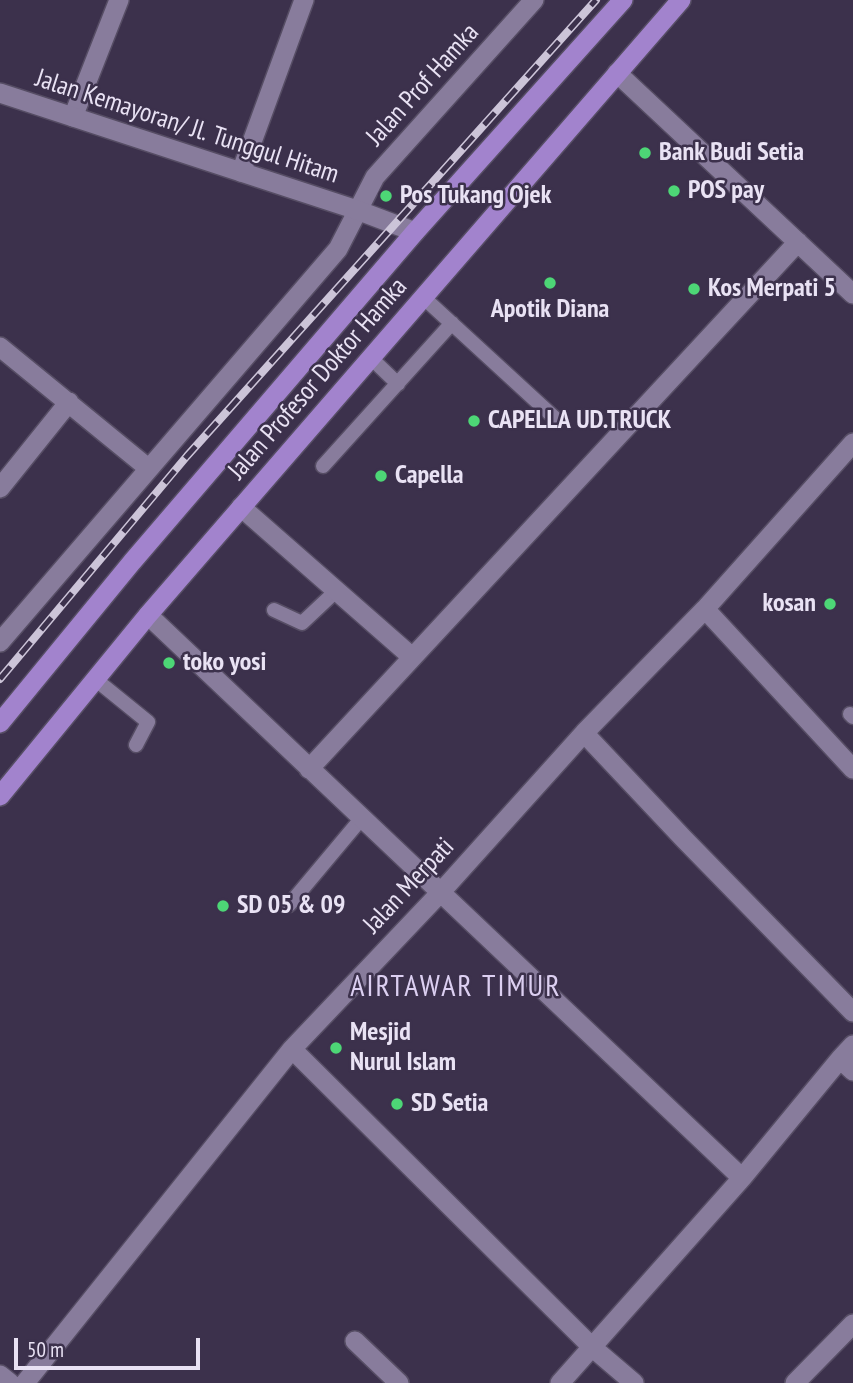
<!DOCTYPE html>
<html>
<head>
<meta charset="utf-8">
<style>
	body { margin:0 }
	#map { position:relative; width:853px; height:1383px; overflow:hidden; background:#3c314c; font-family:"PT Sans Narrow",sans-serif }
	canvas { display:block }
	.scale { position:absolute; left:14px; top:1338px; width:186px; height:32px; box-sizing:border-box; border:4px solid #e9e2f4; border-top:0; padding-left:9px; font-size:21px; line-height:24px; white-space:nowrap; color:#e9e2f4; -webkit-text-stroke:5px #3c314c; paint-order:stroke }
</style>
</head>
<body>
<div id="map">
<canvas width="853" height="1383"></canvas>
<div class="scale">50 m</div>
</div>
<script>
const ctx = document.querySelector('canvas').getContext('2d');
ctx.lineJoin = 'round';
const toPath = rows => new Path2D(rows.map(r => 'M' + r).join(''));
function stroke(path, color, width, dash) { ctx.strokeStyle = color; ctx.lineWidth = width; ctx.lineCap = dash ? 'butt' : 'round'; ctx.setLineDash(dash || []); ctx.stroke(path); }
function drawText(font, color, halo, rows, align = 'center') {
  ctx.font = font + ' "PT Sans Narrow",sans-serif'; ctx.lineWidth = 5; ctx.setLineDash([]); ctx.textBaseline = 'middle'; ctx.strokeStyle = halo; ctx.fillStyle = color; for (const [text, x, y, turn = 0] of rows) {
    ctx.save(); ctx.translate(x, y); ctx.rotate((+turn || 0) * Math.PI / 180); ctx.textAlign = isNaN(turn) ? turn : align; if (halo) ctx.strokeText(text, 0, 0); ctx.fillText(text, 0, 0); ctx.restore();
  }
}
const service = toPath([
	[423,297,558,421],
	[371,358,398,384],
	[323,466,452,323],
	[274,610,302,623,336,591],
	[95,679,148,722,136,745],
	[850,714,853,717],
	[289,905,361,819]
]);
const minor = toPath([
	[617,73,853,294],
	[73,117,119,0],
	[241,172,304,0],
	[0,347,148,468],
	[0,488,69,402],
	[241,507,412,657],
	[705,609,853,769],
	[148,615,742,1178],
	[0,642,338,249,375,177,534,0],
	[584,733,683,838,853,1012],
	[309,769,798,242],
	[853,1045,840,1059,853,1071],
	[292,1049,593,1348,634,1383],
	[355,1341,399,1383],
	[0,1375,10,1383],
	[25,1383,292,1049,441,892,584,733,705,609,853,443],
	[560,1383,742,1178,840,1059],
	[795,1383,853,1324]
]);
const tertiary = toPath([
	[0,93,357,210,415,232]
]);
const trunk = toPath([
	[0,723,132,562,415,232,623,0],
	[0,796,148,615,681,0]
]);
const rail = toPath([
	[0,679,187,456,596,0]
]);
const markers = [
	[645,153,7,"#4dd676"],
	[674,191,7,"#4dd676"],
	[386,196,7,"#4dd676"],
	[550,283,7,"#4dd676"],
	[694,289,7,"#4dd676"],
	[474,421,7,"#4dd676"],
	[381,476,7,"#4dd676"],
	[830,604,7,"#4dd676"],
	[169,663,7,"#4dd676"],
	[223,906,7,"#4dd676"],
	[336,1048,7,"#4dd676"],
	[397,1104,7,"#4dd676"]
];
const streetNames = [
	["Jalan Prof Hamka",423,85,-48],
	["Jalan Kemayoran/ Jl. Tunggul Hitam",187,127,18],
	["Jalan Profesor Doktor Hamka",318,379,-49],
	["Jalan Merpati",409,886,-47]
];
const poiNames = [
	["Bank Budi Setia",659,153],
	["POS pay",688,191],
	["Pos Tukang Ojek",400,196],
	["Kos Merpati 5",708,289],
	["Apotik Diana",550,310,"center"],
	["CAPELLA UD.TRUCK",488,421],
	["Capella",395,476],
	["kosan",816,604,"right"],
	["toko yosi",183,663],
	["SD 05 & 09",237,906],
	["Mesjid",350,1033],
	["Nurul Islam",350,1063],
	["SD Setia",411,1104]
];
const quarterNames = [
	["AIRTAWAR TIMUR",456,987]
];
stroke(service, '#564d64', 17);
stroke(minor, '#564d64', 22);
stroke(tertiary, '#564d64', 22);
stroke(trunk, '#564d64', 22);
stroke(service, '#887c9c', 14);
stroke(minor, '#887c9c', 19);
stroke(tertiary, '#887c9c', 19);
stroke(trunk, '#a283cd', 19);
stroke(rail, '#ccc4d8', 8);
stroke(rail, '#3c314c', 5, [16]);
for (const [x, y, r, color] of markers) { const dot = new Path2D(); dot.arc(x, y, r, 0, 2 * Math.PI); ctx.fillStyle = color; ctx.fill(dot); stroke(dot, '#3c314c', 2.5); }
drawText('26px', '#e9e2f4', '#3c314c', streetNames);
drawText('bold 26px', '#e9e2f4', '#3c314c', poiNames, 'left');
ctx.letterSpacing = '2px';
drawText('30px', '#dccff1', '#3c314c', quarterNames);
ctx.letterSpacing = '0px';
</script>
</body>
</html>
